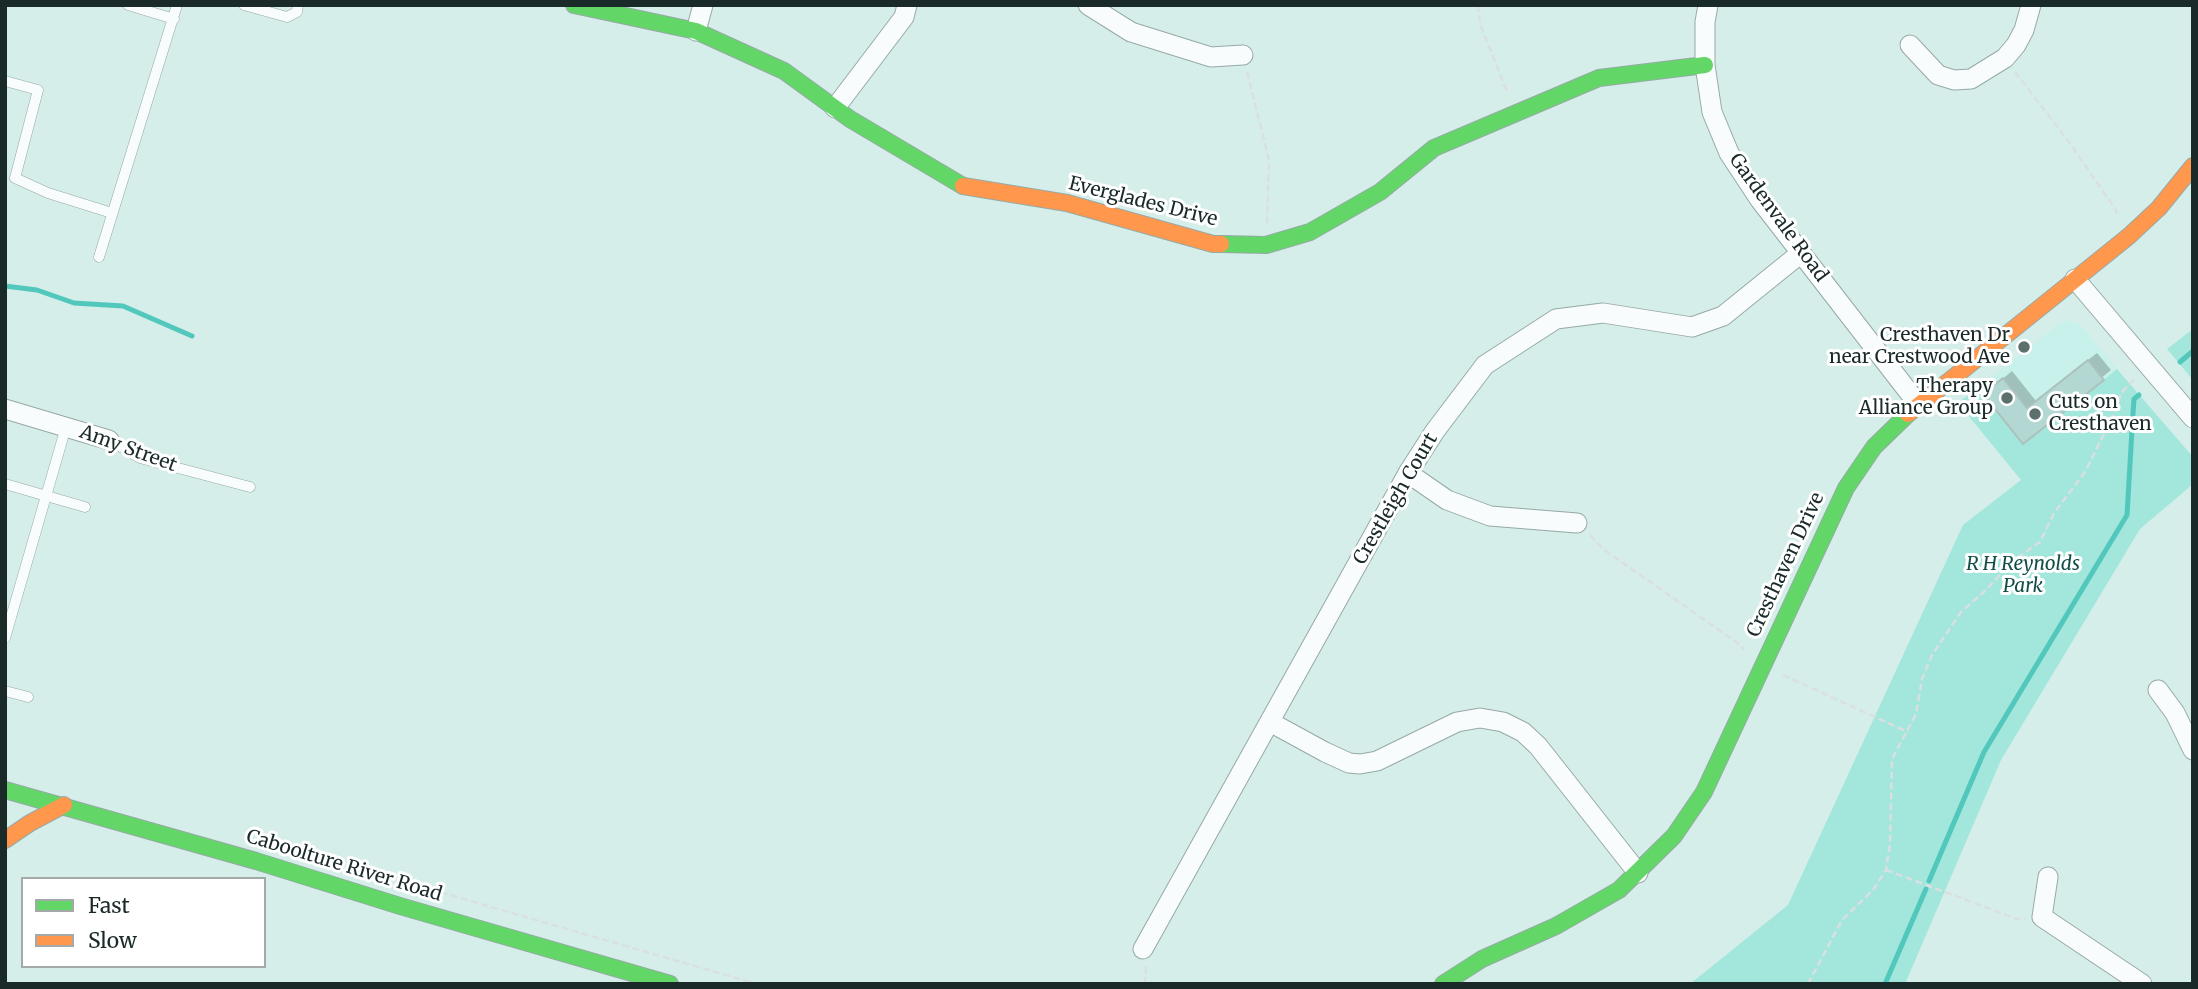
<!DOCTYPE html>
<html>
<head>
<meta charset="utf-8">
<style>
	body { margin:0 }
	#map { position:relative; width:2198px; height:989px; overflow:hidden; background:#d6eeea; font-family:Merriweather,serif }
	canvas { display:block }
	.frame { position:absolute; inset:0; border:7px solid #192a28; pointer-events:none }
	.legend { position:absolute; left:21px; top:877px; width:245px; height:91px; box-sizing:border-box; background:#fff; border:2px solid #a3aaa9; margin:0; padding:9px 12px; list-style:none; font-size:21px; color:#192a28 }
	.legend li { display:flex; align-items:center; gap:14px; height:35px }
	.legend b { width:35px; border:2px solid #a3aaa9 }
</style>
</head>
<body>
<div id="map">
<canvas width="2198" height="989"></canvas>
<div class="frame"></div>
<ul class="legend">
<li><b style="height:9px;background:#63d668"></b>Fast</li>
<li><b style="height:9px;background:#ff974d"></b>Slow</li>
</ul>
</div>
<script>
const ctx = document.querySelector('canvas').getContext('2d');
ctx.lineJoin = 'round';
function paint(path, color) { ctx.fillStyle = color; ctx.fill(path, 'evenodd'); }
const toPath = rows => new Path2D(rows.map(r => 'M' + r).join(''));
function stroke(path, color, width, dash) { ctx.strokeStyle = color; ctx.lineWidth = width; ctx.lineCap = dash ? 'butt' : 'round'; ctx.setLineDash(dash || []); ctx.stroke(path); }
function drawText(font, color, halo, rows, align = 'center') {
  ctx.font = font + ' Merriweather,serif'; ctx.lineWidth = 6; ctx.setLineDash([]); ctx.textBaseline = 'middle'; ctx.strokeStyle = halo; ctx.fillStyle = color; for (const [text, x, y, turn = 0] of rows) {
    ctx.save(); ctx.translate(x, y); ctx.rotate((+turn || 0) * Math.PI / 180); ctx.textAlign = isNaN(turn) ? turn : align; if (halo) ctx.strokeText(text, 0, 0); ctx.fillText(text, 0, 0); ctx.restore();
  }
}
const built = toPath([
	[2066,321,2080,324,2117,369,2023,444,1978,388,2060,323]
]);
const green = toPath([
	[2193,329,2193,380,2167,349],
	[2117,369,2193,457,2193,484,2140,529,2001,760,1905,984,1690,984,1788,905,1963,525,2021,480,1958,403,1978,388,2024,444]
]);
const shadow = toPath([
	[2097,353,2111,370,2024,442,1994,386,2012,371,2036,401]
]);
const stream = toPath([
	[5,286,37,290,74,303,123,306,192,336],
	[2180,362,2193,351],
	[1929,881,1984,752,2127,515,2133,413,2134,399,2139,395],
	[1885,984,1926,889]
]);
const building = toPath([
	[2088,360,2104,380,2023,444,1983,394,2003,378,2027,408,2088,360]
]);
const path = toPath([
	[1478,5,1480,24,1508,94],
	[1247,72,1269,160,1267,223],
	[2015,72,2069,142,2116,210,2117,218],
	[1590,535,1603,549,1742,646,1743,650],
	[1783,675,1908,732],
	[360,869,757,984],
	[1886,870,2017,919,2025,918],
	[1145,984,1146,966],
	[1808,984,1842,920,1873,890,1886,870,1890,844,1892,759,1916,714,1922,679,1932,655,1961,612,1985,591,2014,560,2040,542,2054,513,2085,472,2116,410,2121,393,2134,380]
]);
const lane = toPath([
	[128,5,174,19],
	[244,5,287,17,297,12,298,5],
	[5,81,38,90,15,178,48,193,112,213],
	[99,257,177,5],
	[109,440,140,458,250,487],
	[5,484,85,507],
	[5,638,66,427],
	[5,691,28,697]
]);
const street = toPath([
	[1088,5,1131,32,1211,57,1243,55],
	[1708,5,1705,22,1705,65,1712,112,1729,153,1760,200,1918,404],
	[696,31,703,5],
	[1910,45,1938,75,1954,80,1971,79,2005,58,2016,45,2024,30,2031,5],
	[835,108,904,17,907,5],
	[2075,279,2193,418],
	[5,409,109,440],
	[1408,473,1447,500,1490,516,1577,523],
	[2158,690,2175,713,2193,750],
	[1270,722,1325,752,1349,763,1360,764,1377,761,1457,722,1480,718,1503,722,1523,732,1538,746,1638,873],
	[2048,877,2042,917,2142,984],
	[1143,949,1408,473,1435,431,1485,365,1556,319,1603,313,1692,327,1723,316,1801,253]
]);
const fast = toPath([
	[574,5,696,31,784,71,850,119,963,186],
	[1221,244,1266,245,1310,232,1380,192,1434,148,1599,78,1705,65],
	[5,790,256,861,400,906,670,984],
	[1443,984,1482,959,1556,926,1619,890,1674,836,1704,792,1846,488,1874,447,1908,414]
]);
const slow = toPath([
	[963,186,1067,203,1213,244,1221,244],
	[1908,414,2129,236,2159,208,2193,166],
	[5,840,30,823,64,805]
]);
const markers = [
	[2024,347,7,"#5b6f6c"],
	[2007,398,7,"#5b6f6c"],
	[2035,414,7,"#5b6f6c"]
];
const streetNames = [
	["Everglades Drive",1143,202,14],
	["Gardenvale Road",1778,218,54],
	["Amy Street",128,449,20],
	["Crestleigh Court",1396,499,-60],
	["Cresthaven Drive",1786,565,-65],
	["Caboolture River Road",344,866,17]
];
const poiNames = [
	["Cresthaven Dr",2010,336],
	["near Crestwood Ave",2010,358],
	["Therapy",1993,387],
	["Alliance Group",1993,409],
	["Cuts on",2049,403,"left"],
	["Cresthaven",2049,425,"left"]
];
const parkNames = [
	["R H Reynolds",2023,565],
	["Park",2023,587]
];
paint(built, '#c7f1ea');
paint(green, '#a2e6dc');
paint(shadow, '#0003');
stroke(stream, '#52c8bc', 5);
paint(building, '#b3d8d3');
stroke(building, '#acc0bc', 2);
stroke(lane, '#96a9a6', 11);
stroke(street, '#96a9a6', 21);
stroke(fast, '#96a9a6', 18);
stroke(slow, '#96a9a6', 18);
stroke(path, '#d9e0df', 2.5, [7, 3.5]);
stroke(lane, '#f9fcfc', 10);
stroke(street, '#f9fcfc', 19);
stroke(fast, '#63d668', 16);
stroke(slow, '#ff974d', 16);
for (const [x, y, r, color] of markers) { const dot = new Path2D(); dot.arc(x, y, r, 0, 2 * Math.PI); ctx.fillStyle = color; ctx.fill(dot); stroke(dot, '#fff', 2.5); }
drawText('19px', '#192a28', '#fff', streetNames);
drawText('19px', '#192a28', '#fff', poiNames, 'right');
drawText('italic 19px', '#114e47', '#fff', parkNames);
</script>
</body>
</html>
